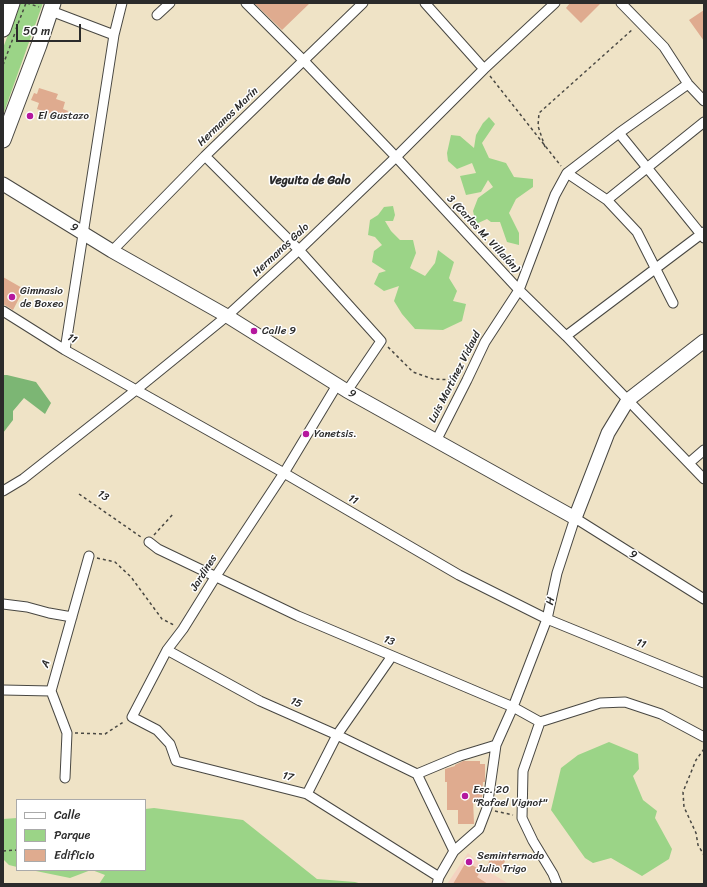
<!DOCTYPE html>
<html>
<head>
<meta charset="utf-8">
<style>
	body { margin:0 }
	#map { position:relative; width:707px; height:887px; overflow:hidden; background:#efe3c6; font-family:Sriracha,sans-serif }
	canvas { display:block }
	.frame { position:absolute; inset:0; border:4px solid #2b2b2b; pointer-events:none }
	.legend { position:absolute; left:16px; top:799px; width:130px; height:72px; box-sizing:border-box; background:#fff; border:1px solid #aaa; margin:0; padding:5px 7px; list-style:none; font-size:12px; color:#2b2b2b }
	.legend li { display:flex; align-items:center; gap:8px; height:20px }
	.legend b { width:20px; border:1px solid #aaa }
	.scale { position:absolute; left:16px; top:24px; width:65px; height:18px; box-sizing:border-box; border:2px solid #2b2b2b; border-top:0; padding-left:5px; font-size:12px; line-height:14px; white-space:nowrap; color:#2b2b2b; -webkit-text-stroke:3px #fff; paint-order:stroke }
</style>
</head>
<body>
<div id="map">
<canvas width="707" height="887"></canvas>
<div class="frame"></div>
<ul class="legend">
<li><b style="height:5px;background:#fff"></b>Calle</li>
<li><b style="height:11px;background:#9bd487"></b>Parque</li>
<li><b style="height:11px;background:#dfab8f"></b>Edificio</li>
</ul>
<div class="scale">50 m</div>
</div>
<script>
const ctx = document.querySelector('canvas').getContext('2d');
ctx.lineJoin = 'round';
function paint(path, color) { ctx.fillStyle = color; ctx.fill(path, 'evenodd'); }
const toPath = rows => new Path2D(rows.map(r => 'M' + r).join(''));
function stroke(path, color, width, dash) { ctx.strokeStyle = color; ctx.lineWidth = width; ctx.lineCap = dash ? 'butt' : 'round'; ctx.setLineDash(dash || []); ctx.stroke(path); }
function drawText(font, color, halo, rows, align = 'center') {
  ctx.font = font + ' Sriracha,sans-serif'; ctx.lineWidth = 3; ctx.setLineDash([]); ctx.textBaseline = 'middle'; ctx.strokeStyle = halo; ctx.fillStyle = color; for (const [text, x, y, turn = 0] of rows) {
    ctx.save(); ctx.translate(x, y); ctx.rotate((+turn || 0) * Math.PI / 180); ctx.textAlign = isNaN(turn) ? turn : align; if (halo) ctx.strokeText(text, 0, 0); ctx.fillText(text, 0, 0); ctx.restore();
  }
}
const built = toPath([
	[468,853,486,870,509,884,447,884]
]);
const green = toPath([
	[20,3,43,3,3,115,3,48],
	[489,117,495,124,482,143,489,158,506,163,514,177,533,179,533,187,516,199,509,213,519,233,519,245,507,242,500,222,491,222,487,219,476,224,473,211,478,198,493,187,488,180,481,192,466,195,460,176,476,173,472,163,457,169,448,161,447,153,451,135,460,136,474,148,476,135,483,123],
	[393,206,395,215,393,221,385,221,391,231,400,240,413,240,416,253,410,268,425,276,435,263,438,250,454,262,449,278,457,291,453,301,466,304,462,321,443,330,415,329,402,314,394,301,399,286,384,291,374,284,379,273,386,271,372,262,374,251,382,245,375,237,368,235,370,220,378,215,384,207],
	[609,742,638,754,639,769,633,776,643,800,657,811,655,818,672,849,669,859,642,876,611,858,593,863,585,858,551,810,561,768,578,755],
	[154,808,243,820,317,879,355,882,362,884,99,884,105,875,92,870,145,870,145,809],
	[17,818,17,867,9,865,3,859,3,819],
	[31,870,91,870,70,878]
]);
const forest = toPath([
	[3,375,7,375,36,382,51,403,45,414,24,398,13,411,13,420,3,433]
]);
const building = toPath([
	[254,3,310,3,282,30],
	[570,3,601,3,581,23,566,8],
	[704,10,704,41,689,20],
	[39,88,58,94,56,99,65,102,63,109,68,111,65,119,37,109,39,103,31,100,34,93,37,94],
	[3,277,24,289,13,310,3,304],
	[463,761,480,761,480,764,485,764,485,782,483,782,482,798,473,798,474,824,458,824,458,810,447,810,447,782,445,782,445,769,455,766,455,765],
	[493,853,506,859,500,872,487,866],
	[466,862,481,870,477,877,488,884,453,884]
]);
const path = toPath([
	[27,3,39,7],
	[16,29,26,3],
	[3,65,15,33],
	[490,76,561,166],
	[545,147,538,126,539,113,633,29],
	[388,347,413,372,433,379,457,380],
	[79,494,141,537],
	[154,535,174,513],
	[97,558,115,562,131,577,162,619,174,625],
	[75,733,105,734,125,721],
	[704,749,696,760,683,792,684,807,696,833,698,845,704,855],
	[495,811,513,815],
	[3,851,17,850]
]);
const street = toPath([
	[246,3,304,61,396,157,519,290,566,336,704,479],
	[425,3,484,69],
	[621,3,664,47,688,84,704,101],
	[51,11,114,35],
	[157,15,170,3],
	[619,133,704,238],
	[205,156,299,250,381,341,347,391],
	[567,173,607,200,637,232,673,303],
	[607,200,704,122],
	[112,251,205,156,363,3],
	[3,311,65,350,284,473,459,575,547,619,704,683],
	[566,336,704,232],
	[65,350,114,35,122,3],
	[337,385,284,473,216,576,183,629,167,650,132,717,157,730,170,744,176,761,307,794,439,877],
	[436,441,467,380,485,342,519,290,555,195,567,173,619,133,688,84],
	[689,463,704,450],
	[3,491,23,479,136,390,227,316,299,250,396,157,484,69,555,3],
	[149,542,158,549,298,616,513,707,540,722,600,703,625,702,661,714,704,737],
	[3,604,27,607,49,613,72,617],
	[167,650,260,701,337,735,417,774],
	[3,690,51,691],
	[540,722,523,771,522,818,533,841,553,874,557,884],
	[65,778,67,733,51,691,89,556],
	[307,794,337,735,392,656],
	[454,851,417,774,460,756,496,745],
	[437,884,439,877,454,851,479,829,487,808,496,745,513,707,547,619,557,573,575,518,704,599]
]);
const secondary = toPath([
	[3,184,112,251,227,316,347,391,575,518,608,433,628,400,704,341]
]);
const primary = toPath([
	[3,29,12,3],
	[3,140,39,45,53,3]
]);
const markers = [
	[30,116,4,"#b5179e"],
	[12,297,4,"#b5179e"],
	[254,331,4,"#b5179e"],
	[306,434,4,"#b5179e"],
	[465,796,4,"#b5179e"],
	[469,862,4,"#b5179e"]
];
const poiNames = [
	["El Gustazo",38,116],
	["Gimnasio",20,291],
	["de Boxeo",20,304],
	["Calle 9",262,331],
	["Yanetsis.",314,434],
	["Esc. 20",473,790],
	["\"Rafael Vignot\"",473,803],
	["Seminternado",477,856],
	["Julio Trigo",477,869]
];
const streetNames = [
	["Hermanos Marín",228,117,-44],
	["9",74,228,31],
	["3 (Carlos M. Villalón)",483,234,47],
	["Hermanos Galo",281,250,-43],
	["11",72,339,31],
	["Luis Martínez Vidaud",455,377,-63],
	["9",352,394,30],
	["13",103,496,34],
	["11",353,500,31],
	["9",633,555,32],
	["Jardines",204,573,-58],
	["H",551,601,-77],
	["13",389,641,23],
	["11",641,644,22],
	["A",46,664,-74],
	["15",296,703,24],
	["17",288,777,14]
];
const neighbourhoodNames = [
	["Veguita de Galo",310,181]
];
paint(built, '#f4d3c1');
paint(green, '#9bd487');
paint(forest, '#7cb674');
paint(building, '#dfab8f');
stroke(street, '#484742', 11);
stroke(secondary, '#484742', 15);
stroke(primary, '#484742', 17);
stroke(path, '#484742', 1.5, [3, 3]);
stroke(street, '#fff', 9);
stroke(secondary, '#fff', 13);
stroke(primary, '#fff', 15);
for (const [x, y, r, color] of markers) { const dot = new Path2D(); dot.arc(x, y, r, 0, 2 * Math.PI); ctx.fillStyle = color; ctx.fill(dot); stroke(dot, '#fff', 1.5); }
drawText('11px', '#2b2b2b', '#fff', poiNames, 'left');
drawText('11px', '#2b2b2b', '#fff', streetNames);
drawText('bold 12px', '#2b2b2b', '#fff', neighbourhoodNames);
</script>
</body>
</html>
